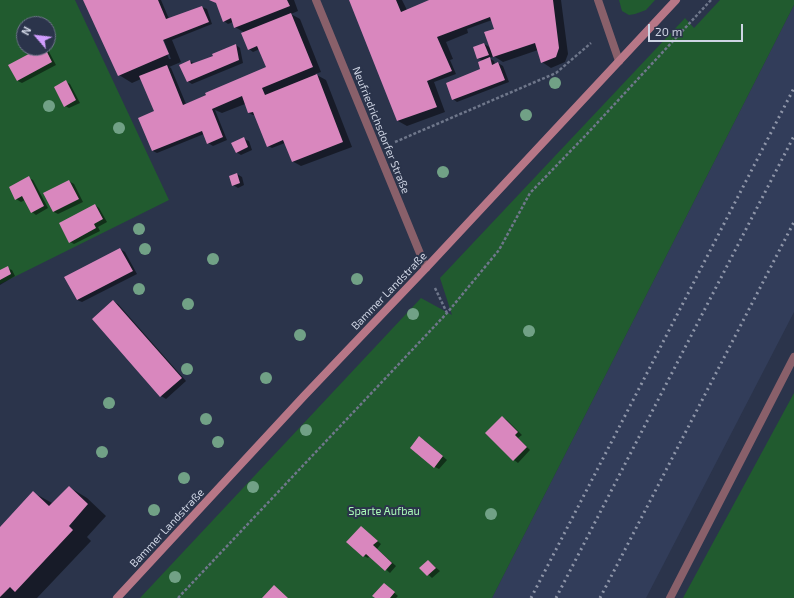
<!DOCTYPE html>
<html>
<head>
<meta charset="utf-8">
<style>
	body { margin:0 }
	#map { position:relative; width:794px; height:598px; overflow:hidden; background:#2b344b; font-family:"Exo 2",sans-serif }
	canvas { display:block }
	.north { position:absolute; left:16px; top:16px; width:40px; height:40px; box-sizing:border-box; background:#2b344b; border:1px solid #6d7488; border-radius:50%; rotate:298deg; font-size:11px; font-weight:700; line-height:16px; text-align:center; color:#cfd5e4 }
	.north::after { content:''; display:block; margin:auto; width:14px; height:18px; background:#d19dfe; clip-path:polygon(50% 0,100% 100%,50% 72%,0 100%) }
	.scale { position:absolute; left:648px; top:24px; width:95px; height:18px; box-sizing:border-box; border:2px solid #cfd5e4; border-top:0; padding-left:5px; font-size:12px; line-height:14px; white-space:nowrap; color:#cfd5e4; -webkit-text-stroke:3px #2b344b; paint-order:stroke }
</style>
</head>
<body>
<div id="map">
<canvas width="794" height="598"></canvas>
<div class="north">N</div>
<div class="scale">20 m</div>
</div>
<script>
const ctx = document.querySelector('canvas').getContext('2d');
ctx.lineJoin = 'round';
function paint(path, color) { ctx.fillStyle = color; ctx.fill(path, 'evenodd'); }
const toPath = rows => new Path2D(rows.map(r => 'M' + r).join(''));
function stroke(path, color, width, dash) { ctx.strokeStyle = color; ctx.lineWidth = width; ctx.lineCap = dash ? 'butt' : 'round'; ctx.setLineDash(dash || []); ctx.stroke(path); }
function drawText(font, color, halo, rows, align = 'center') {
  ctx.font = font + ' "Exo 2",sans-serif'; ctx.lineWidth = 4; ctx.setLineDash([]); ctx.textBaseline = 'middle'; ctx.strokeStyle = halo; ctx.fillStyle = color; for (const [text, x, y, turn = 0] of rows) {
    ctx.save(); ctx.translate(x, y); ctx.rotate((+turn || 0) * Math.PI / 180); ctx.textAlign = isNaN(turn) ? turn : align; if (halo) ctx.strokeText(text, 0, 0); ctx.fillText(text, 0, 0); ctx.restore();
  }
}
const built = toPath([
	[794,5,794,312,646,598,492,598]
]);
const green = toPath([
	[0,0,75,0,169,200,0,284],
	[24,24,48,24,48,48,24,48],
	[619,0,655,0,646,10,635,14,629,15,622,11],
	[720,0,794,0,794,5,492,598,140,598,421,298,452,315,440,278,685,18,694,28],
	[794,393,794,598,683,598]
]);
const shadow = toPath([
	[85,0,161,0,169,19,202,7,207,9,212,24,172,40,181,62,169,67,171,68,186,104,267,68,260,49,253,52,249,49,245,33,235,27,233,22,228,24,224,21,217,3,211,0,294,0,298,11,291,14,300,19,321,72,315,74,326,80,352,147,301,166,292,161,285,143,272,148,268,146,255,115,253,115,249,113,245,104,222,113,215,110,227,140,213,146,208,143,204,134,157,153,153,151,139,118,155,112,141,79,132,83,119,75],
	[158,30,160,30,171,59,169,59],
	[350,0,402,0,407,10,430,0,561,0,568,54,565,62,551,68,542,62,538,50,503,62,492,55,493,57,489,58,494,61,495,64,498,63,503,66,509,82,457,102,453,99,482,69,483,61,478,58,484,44,491,48,496,31,492,20,467,29,468,33,446,42,453,59,450,60,456,74,434,82,445,112,407,126,398,121],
	[236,45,240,48,243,63,192,84,187,81,190,61,195,64,214,57],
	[42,48,48,50,56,65,22,83,18,81,10,65],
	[66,82,70,84,80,103,69,108,65,106],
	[244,139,249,141,252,150,241,155,236,152],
	[237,174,242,177,244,185,238,188,233,185],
	[29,178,33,180,48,208,36,215,32,212,25,200,21,202,16,199],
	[69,181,74,184,83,202,58,214,54,212],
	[95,205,99,208,107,222,98,227,100,231,74,244,70,242],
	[120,249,125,252,137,274,82,302,77,300],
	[7,268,12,270,15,276,0,285,0,271],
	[113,301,118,304,186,381,166,399,161,396,93,319],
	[502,417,507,420,522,435,518,438,530,450,518,463,514,460,487,433],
	[424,440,447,460,439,469,435,467],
	[69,487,87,498,106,516,87,537,91,541,37,598,0,598,0,529,34,493,52,503],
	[361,527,381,544,377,549,396,566,390,573,370,556,368,558,364,556],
	[428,561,440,571,432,578,421,568],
	[384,584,398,596,396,598,376,598]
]);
const building = toPath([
	[83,0,158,0,166,19,202,6,209,22,163,40,169,54,118,76],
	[209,0,287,0,290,6,234,28,231,18,223,22,216,3],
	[349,0,396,0,401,12,429,0,553,0,559,48,556,57,541,63,535,43,493,57,484,32,494,29,490,17,437,37,452,71,427,81,437,107,397,121],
	[291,13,313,67,262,88,265,95,317,74,343,142,292,162,283,140,267,147,253,112,248,113,242,96,212,109,223,137,207,144,202,131,152,151,138,118,154,111,139,76,167,65,183,105,206,95,205,93,266,67,257,46,248,50,241,33],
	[484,43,489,55,477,59,473,47],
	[236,44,239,60,187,82,179,65,190,60,191,64,213,56,212,54],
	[40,48,45,48,52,62,17,81,8,65],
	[490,57,492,65,498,62,505,80,452,100,446,83,480,69,478,62],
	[66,80,76,100,64,107,54,87],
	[244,137,248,147,236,153,231,143],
	[237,173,240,183,232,186,229,176],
	[29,176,44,206,31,213,22,196,15,200,9,187],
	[69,180,79,199,53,212,43,193],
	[95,204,103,219,94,224,96,228,69,243,59,223],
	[120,248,133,271,77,300,64,277],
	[8,266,11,274,0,280,0,270],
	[113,300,182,378,160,397,92,319],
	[502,416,518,432,515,435,527,447,513,461,485,433],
	[419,436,443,456,434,468,410,448],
	[69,486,88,504,69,526,73,530,15,592,10,587,0,597,0,527,33,491,49,506],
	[361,526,378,541,373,545,392,563,385,571,366,554,363,557,346,542],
	[428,560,436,568,427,576,419,568],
	[384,583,395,592,390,598,375,598,372,596],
	[274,585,288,598,262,598]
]);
const path = toPath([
	[395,142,556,73,591,43],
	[435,288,447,313],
	[178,598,447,313,499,250,530,193,586,135,711,0]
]);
const lane = toPath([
	[670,598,794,357]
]);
const street = toPath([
	[316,0,426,268],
	[598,0,619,61]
]);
const secondary = toPath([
	[117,598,304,396,426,268,676,0]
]);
const rail = toPath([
	[531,598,794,88],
	[556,598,794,136],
	[600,598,794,222]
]);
const trees = [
	[555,83],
	[49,106],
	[526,115],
	[119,128],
	[443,172],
	[139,229],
	[145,249],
	[213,259],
	[357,279],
	[139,289],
	[188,304],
	[413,314],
	[529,331],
	[300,335],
	[187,369],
	[266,378],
	[109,403],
	[206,419],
	[306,430],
	[218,442],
	[102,452],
	[184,478],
	[253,487],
	[154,510],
	[491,514],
	[175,577]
];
const streetNames = [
	["Neufriedrichsdorfer Straße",381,130,68],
	["Bammer Landstraße",389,291,-46],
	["Bammer Landstraße",167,528,-47]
];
const parkNames = [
	["Sparte Aufbau",384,511]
];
paint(built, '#323d5a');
paint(green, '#215b2f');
paint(shadow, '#0007');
paint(building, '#d987be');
stroke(path, '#6f778b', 2.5, [3, 2]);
stroke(lane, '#89606a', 8);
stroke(street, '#89606a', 8);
stroke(secondary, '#b77787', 8);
stroke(rail, '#8f96a9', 3, [2, 4]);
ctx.fillStyle = '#71a186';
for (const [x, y] of trees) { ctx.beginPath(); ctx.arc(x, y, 6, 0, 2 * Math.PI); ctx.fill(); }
drawText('11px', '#cfd5e4', '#2b344b', streetNames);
drawText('11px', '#aafab7', '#2b344b', parkNames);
</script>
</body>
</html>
